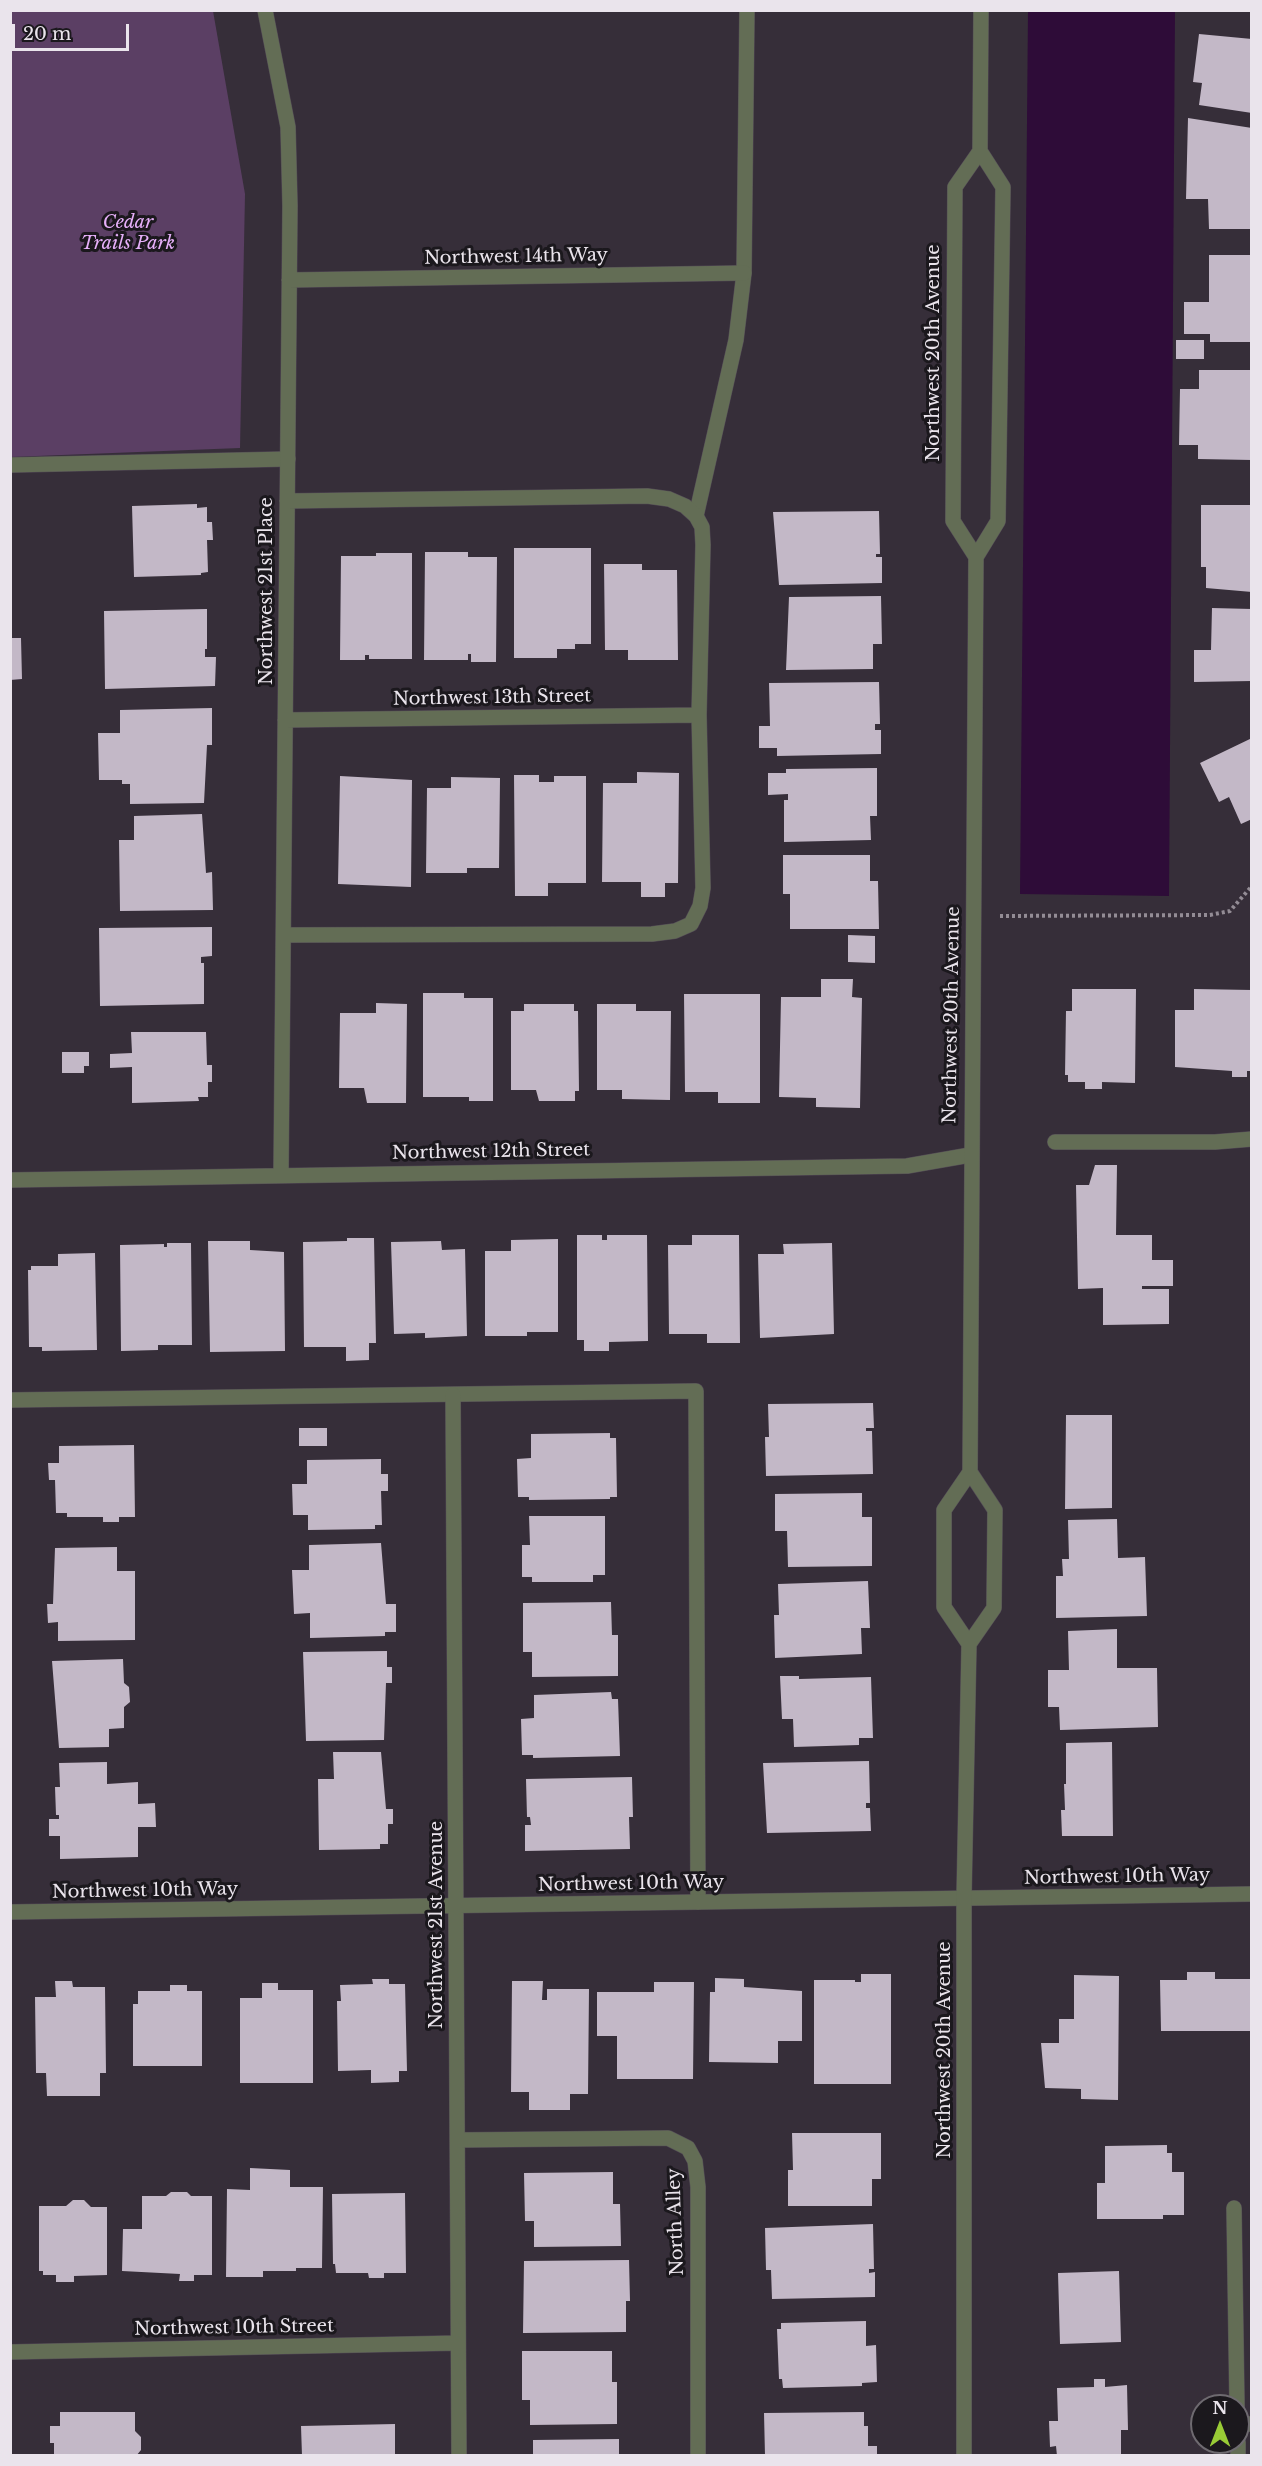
<!DOCTYPE html>
<html>
<head>
<meta charset="utf-8">
<style>
	body { margin:0 }
	#map { position:relative; width:1262px; height:2466px; overflow:hidden; background:#362e39; font-family:"Libre Baskerville",serif }
	canvas { display:block }
	.frame { position:absolute; inset:0; border:12px solid #eae4ec; pointer-events:none }
	.north { position:absolute; left:1190px; top:2394px; width:60px; height:60px; box-sizing:border-box; background:#1b181d; border:2px solid #6e6a70; border-radius:50%; rotate:0deg; font-size:16px; font-weight:700; line-height:24px; text-align:center; color:#eae4ec }
	.north::after { content:''; display:block; margin:auto; width:21px; height:27px; background:#99cb36; clip-path:polygon(50% 0,100% 100%,50% 72%,0 100%) }
	.scale { position:absolute; left:12px; top:24px; width:117px; height:27px; box-sizing:border-box; border:3px solid #eae4ec; border-top:0; padding-left:8px; font-size:18px; line-height:21px; white-space:nowrap; color:#eae4ec; -webkit-text-stroke:4px #1b181d; paint-order:stroke }
</style>
</head>
<body>
<div id="map">
<canvas width="1262" height="2466"></canvas>
<div class="frame"></div>
<div class="north">N</div>
<div class="scale">20 m</div>
</div>
<script>
const ctx = document.querySelector('canvas').getContext('2d');
ctx.lineJoin = 'round';
function paint(path, color) { ctx.fillStyle = color; ctx.fill(path, 'evenodd'); }
const toPath = rows => new Path2D(rows.map(r => 'M' + r).join(''));
function stroke(path, color, width, dash) { ctx.strokeStyle = color; ctx.lineWidth = width; ctx.lineCap = dash ? 'butt' : 'round'; ctx.setLineDash(dash || []); ctx.stroke(path); }
function drawText(font, color, halo, rows, align = 'center') {
  ctx.font = font + ' "Libre Baskerville",serif'; ctx.lineWidth = 6; ctx.setLineDash([]); ctx.textBaseline = 'middle'; ctx.strokeStyle = halo; ctx.fillStyle = color; for (const [text, x, y, turn = 0] of rows) {
    ctx.save(); ctx.translate(x, y); ctx.rotate((+turn || 0) * Math.PI / 180); ctx.textAlign = isNaN(turn) ? turn : align; if (halo) ctx.strokeText(text, 0, 0); ctx.fillText(text, 0, 0); ctx.restore();
  }
}
const green = toPath([
	[10,11,213,11,245,194,240,448,11,457]
]);
const water = toPath([
	[1028,11,1175,11,1169,896,1020,894]
]);
const building = toPath([
	[1199,34,1252,39,1252,113,1199,105,1202,83,1193,82],
	[1188,118,1252,128,1252,229,1209,229,1208,199,1186,199],
	[1209,255,1252,255,1252,342,1210,342,1210,334,1184,334,1184,302,1209,302],
	[1176,340,1204,340,1204,359,1176,359],
	[1199,370,1252,370,1252,460,1198,459,1198,445,1179,445,1180,389,1199,389],
	[197,504,197,508,207,507,207,522,212,522,213,540,207,540,208,572,201,573,201,575,134,577,132,506],
	[1201,505,1252,505,1252,592,1206,588,1206,567,1201,567],
	[879,511,880,554,876,554,876,557,882,557,882,583,779,585,773,512],
	[514,548,591,548,591,644,575,644,575,649,557,649,557,658,514,658],
	[425,552,468,552,468,557,497,557,496,662,471,662,471,654,468,654,468,660,424,660],
	[376,553,412,553,412,659,369,659,369,655,365,655,365,660,340,660,341,556,376,556],
	[604,564,642,564,642,570,677,570,678,660,628,660,628,650,605,650],
	[881,596,882,644,873,644,873,669,786,670,789,597],
	[1212,608,1252,609,1252,681,1194,682,1194,650,1211,650],
	[207,609,207,649,205,649,205,657,216,657,215,686,105,689,104,611],
	[10,638,21,638,22,679,10,680],
	[879,682,880,724,875,724,875,730,881,730,881,754,777,756,777,748,759,748,759,726,770,726,769,683],
	[212,708,212,745,207,745,204,803,130,804,130,784,122,784,122,780,99,780,98,733,120,733,120,710],
	[1252,738,1252,819,1241,824,1229,797,1219,802,1200,763],
	[877,768,877,816,870,816,871,840,784,842,784,800,788,800,788,794,768,795,768,773,786,773,786,769],
	[637,772,679,773,678,883,665,883,665,897,641,897,641,882,602,882,603,783,637,783],
	[514,775,539,775,539,782,554,782,554,776,586,776,586,883,548,883,548,896,515,896],
	[340,776,412,780,411,887,338,884],
	[451,777,500,778,499,868,467,868,467,873,426,873,427,788,451,788],
	[202,814,206,873,212,872,213,910,120,911,119,840,134,840,134,816],
	[783,855,870,855,870,881,878,881,879,929,790,929,790,894,783,894],
	[212,927,212,956,201,957,201,963,204,963,204,1004,100,1006,99,928],
	[848,935,875,936,875,963,848,962],
	[821,979,853,979,852,997,862,998,860,1108,816,1107,816,1098,779,1097,781,997,821,997],
	[1072,989,1136,989,1135,1083,1102,1082,1102,1089,1085,1089,1085,1082,1068,1082,1068,1075,1065,1075,1066,1011,1072,1011],
	[1194,989,1252,990,1252,1071,1247,1071,1247,1077,1232,1077,1232,1071,1175,1067,1175,1010,1194,1010],
	[423,993,464,993,464,998,493,998,493,1101,469,1101,469,1097,423,1097],
	[684,994,760,994,760,1103,718,1103,718,1092,685,1092],
	[376,1003,407,1004,406,1103,367,1103,364,1088,339,1088,340,1013,376,1013],
	[524,1004,574,1004,574,1011,578,1011,579,1091,575,1091,575,1101,539,1101,536,1090,511,1090,511,1011,524,1011],
	[597,1004,636,1004,636,1011,671,1011,670,1100,622,1099,622,1090,597,1090],
	[131,1032,206,1032,207,1065,212,1065,212,1082,208,1082,208,1097,198,1097,199,1101,132,1103,132,1067,110,1068,110,1054,132,1053],
	[62,1052,89,1052,89,1066,84,1066,84,1073,62,1073],
	[1095,1165,1117,1165,1116,1235,1152,1235,1152,1260,1173,1260,1173,1286,1142,1286,1142,1289,1169,1289,1169,1324,1103,1325,1103,1288,1078,1289,1076,1185,1089,1185],
	[577,1235,602,1235,602,1240,607,1240,607,1235,647,1235,648,1341,609,1342,609,1351,584,1351,584,1340,577,1340],
	[692,1235,739,1235,740,1343,707,1343,707,1334,669,1334,668,1245,692,1245],
	[347,1238,374,1238,376,1343,369,1343,369,1360,346,1361,346,1347,304,1347,303,1242,347,1241],
	[558,1239,558,1332,527,1332,527,1336,485,1336,485,1251,511,1251,511,1240],
	[208,1241,250,1241,250,1250,284,1252,285,1351,210,1352],
	[441,1241,442,1250,465,1249,467,1336,425,1338,425,1333,394,1334,391,1242],
	[167,1243,191,1243,192,1345,158,1345,158,1350,121,1351,120,1245,164,1244,164,1247,167,1247],
	[832,1243,834,1334,760,1338,758,1254,784,1254,783,1244],
	[95,1253,97,1350,42,1351,42,1347,29,1347,28,1270,31,1270,31,1266,58,1266,58,1254],
	[873,1403,874,1428,866,1428,866,1431,872,1431,873,1474,766,1476,765,1437,769,1437,768,1404],
	[1066,1415,1112,1415,1112,1508,1065,1509],
	[299,1428,327,1428,327,1446,299,1446],
	[610,1433,610,1438,616,1438,617,1497,610,1497,610,1499,529,1500,529,1497,518,1497,517,1459,531,1458,531,1434],
	[134,1445,135,1517,119,1517,119,1522,103,1522,103,1517,67,1517,67,1513,56,1513,55,1480,49,1480,48,1463,59,1463,59,1446],
	[381,1459,381,1474,388,1474,388,1491,381,1491,382,1525,375,1525,375,1529,308,1530,308,1515,293,1515,292,1484,307,1484,307,1460],
	[862,1493,862,1517,872,1517,872,1566,788,1567,787,1531,775,1531,775,1494],
	[529,1516,605,1516,605,1575,593,1575,593,1582,532,1582,532,1577,522,1577,522,1545,530,1545],
	[1117,1519,1118,1558,1145,1557,1147,1616,1056,1618,1056,1576,1063,1576,1062,1559,1069,1559,1068,1520],
	[381,1543,386,1604,396,1604,396,1632,385,1632,385,1636,310,1638,310,1613,294,1614,292,1570,309,1570,309,1545],
	[117,1547,117,1571,135,1571,135,1640,58,1641,58,1622,48,1623,47,1604,53,1604,55,1548],
	[868,1581,870,1628,861,1628,862,1654,775,1658,774,1615,779,1615,778,1584],
	[611,1602,612,1635,618,1635,618,1676,532,1677,532,1652,523,1652,523,1603],
	[1117,1629,1117,1668,1157,1668,1158,1727,1060,1730,1059,1707,1048,1707,1048,1670,1069,1670,1068,1631],
	[387,1651,387,1667,392,1667,392,1683,386,1683,384,1740,306,1741,303,1652],
	[123,1659,124,1683,129,1687,130,1702,124,1707,124,1728,109,1729,109,1747,59,1748,52,1661],
	[780,1676,799,1676,799,1679,871,1677,873,1738,859,1738,859,1745,794,1747,793,1719,782,1719],
	[611,1692,612,1699,618,1699,620,1756,533,1758,533,1755,522,1755,521,1719,534,1718,534,1695],
	[1112,1742,1113,1836,1062,1836,1061,1810,1065,1810,1064,1784,1066,1784,1066,1743],
	[333,1752,381,1752,386,1809,393,1809,393,1824,388,1824,388,1844,380,1844,380,1849,319,1850,318,1779,334,1779],
	[869,1761,870,1803,866,1803,866,1808,870,1808,871,1831,767,1833,763,1763],
	[107,1762,107,1784,138,1782,138,1804,155,1803,156,1827,138,1827,138,1857,60,1859,60,1836,49,1836,49,1819,59,1819,59,1815,56,1815,55,1787,60,1787,59,1763],
	[632,1777,633,1817,629,1817,630,1849,525,1851,525,1825,531,1825,530,1817,527,1817,526,1779],
	[1187,1972,1215,1972,1215,1979,1252,1979,1252,2031,1161,2031,1160,1980,1187,1980],
	[861,1974,891,1974,891,2084,814,2084,814,1980,855,1980,855,1982,861,1982],
	[1074,1975,1119,1976,1118,2100,1081,2099,1081,2089,1045,2088,1041,2043,1059,2043,1059,2019,1074,2019],
	[715,1978,744,1979,744,1987,802,1991,802,2041,778,2041,778,2063,709,2062,710,1992,715,1992],
	[372,1979,389,1979,389,1984,405,1984,407,2071,399,2071,399,2082,371,2083,371,2070,338,2071,337,2001,341,2001,340,1985,373,1984],
	[55,1981,72,1981,73,1987,105,1987,106,2073,100,2073,100,2096,47,2096,46,2073,36,2073,35,1997,56,1997],
	[512,1981,543,1981,542,2000,547,2000,547,1989,589,1989,588,2094,570,2094,570,2110,529,2110,529,2092,511,2092],
	[654,1982,694,1982,693,2079,617,2079,617,2036,597,2036,597,1992,654,1992],
	[262,1983,278,1983,278,1990,313,1990,313,2083,240,2083,240,1998,262,1998],
	[170,1985,187,1985,187,1991,202,1991,202,2066,133,2066,133,2004,138,2004,138,1991,170,1991],
	[792,2133,881,2133,881,2179,872,2179,872,2206,788,2206,788,2170,793,2170],
	[1167,2145,1167,2153,1172,2153,1172,2172,1184,2172,1184,2215,1163,2215,1163,2219,1097,2219,1097,2183,1105,2183,1105,2146],
	[250,2168,290,2170,290,2187,323,2187,322,2268,296,2268,296,2271,263,2271,263,2277,226,2277,227,2189,250,2190],
	[613,2172,613,2204,620,2204,621,2246,534,2247,534,2221,525,2221,524,2173],
	[171,2192,187,2192,191,2196,212,2196,212,2275,194,2275,194,2281,179,2281,180,2274,122,2271,123,2229,142,2229,142,2196,166,2196],
	[405,2193,406,2273,384,2273,384,2278,369,2278,368,2273,336,2273,335,2264,333,2264,332,2194],
	[73,2200,84,2200,91,2207,107,2207,107,2275,74,2276,74,2282,56,2282,56,2275,43,2275,43,2271,39,2271,39,2206,66,2206],
	[873,2224,874,2269,869,2269,869,2273,875,2272,875,2297,772,2299,771,2270,766,2270,765,2228],
	[629,2260,630,2301,626,2301,626,2332,523,2333,524,2261],
	[1119,2271,1121,2342,1060,2344,1058,2273],
	[866,2321,866,2346,876,2345,877,2382,862,2383,862,2386,783,2388,782,2379,779,2379,777,2329,781,2329,781,2323],
	[522,2351,612,2351,612,2382,617,2382,617,2424,530,2425,530,2400,522,2400],
	[1094,2379,1105,2379,1105,2387,1127,2385,1128,2430,1121,2430,1121,2456,1057,2456,1056,2446,1050,2447,1049,2421,1058,2421,1057,2388,1094,2387],
	[60,2412,135,2412,135,2431,141,2437,141,2450,136,2456,54,2456,54,2443,50,2443,50,2426,60,2426],
	[864,2412,864,2426,868,2426,868,2446,877,2446,877,2456,765,2456,764,2413],
	[395,2424,395,2456,302,2456,301,2426],
	[619,2439,619,2456,533,2456,533,2440]
]);
const path = toPath([
	[1000,916,1210,915,1230,911,1252,886]
]);
const service = toPath([
	[10,465,288,459],
	[696,516,736,340,744,273,747,10],
	[10,1400,696,1391,698,1902],
	[1234,2208,1237,2406],
	[1238,2424,1252,2424],
	[1238,2442,1238,2456]
]);
const minor = toPath([
	[265,10,288,127,290,206,281,1174],
	[289,280,744,273],
	[285,720,699,715],
	[284,935,652,934,675,931,691,924,700,906,703,888,699,715,703,545,702,527,696,516,685,506,669,499,647,496,287,501],
	[1055,1142,1215,1142,1252,1139],
	[10,1180,907,1166,970,1155],
	[453,1395,459,2456],
	[10,1912,1252,1894],
	[458,2140,668,2138,688,2148,695,2161,698,2187,698,2456],
	[10,2352,458,2343]
]);
const tertiary = toPath([
	[976,557,953,521,955,187,980,151],
	[969,1644,944,1607,944,1510,970,1472],
	[964,2456,964,1898,969,1644,994,1608,995,1510,970,1472,976,557,998,521,1003,187,980,151,981,10]
]);
const parkNames = [
	["Cedar",128,223],
	["Trails Park",128,244]
];
const streetNames = [
	["Northwest 14th Way",516,257,-1],
	["Northwest 20th Avenue",934,353,-90],
	["Northwest 21st Place",267,591,-90],
	["Northwest 13th Street",492,698,-1],
	["Northwest 20th Avenue",952,1015,-89],
	["Northwest 12th Street",491,1152,-1],
	["Northwest 10th Way",1117,1877,-1],
	["Northwest 10th Way",631,1884,-1],
	["Northwest 10th Way",145,1891,-1],
	["Northwest 21st Avenue",437,1925,-90],
	["Northwest 20th Avenue",945,2050,-90],
	["North Alley",676,2222,-92],
	["Northwest 10th Street",234,2328,-1]
];
paint(green, '#5b3f64');
paint(water, '#2e0c38');
paint(building, '#c3b8c7');
stroke(service, '#534b56', 16);
stroke(minor, '#534b56', 16);
stroke(tertiary, '#534b56', 16);
stroke(path, '#938c95', 4, [3, 3]);
stroke(service, '#636d55', 15);
stroke(minor, '#636d55', 15);
stroke(tertiary, '#636d55', 15);
drawText('italic 18px', '#e6aff9', '#1b181d', parkNames);
drawText('18px', '#eae4ec', '#1b181d', streetNames);
</script>
</body>
</html>
